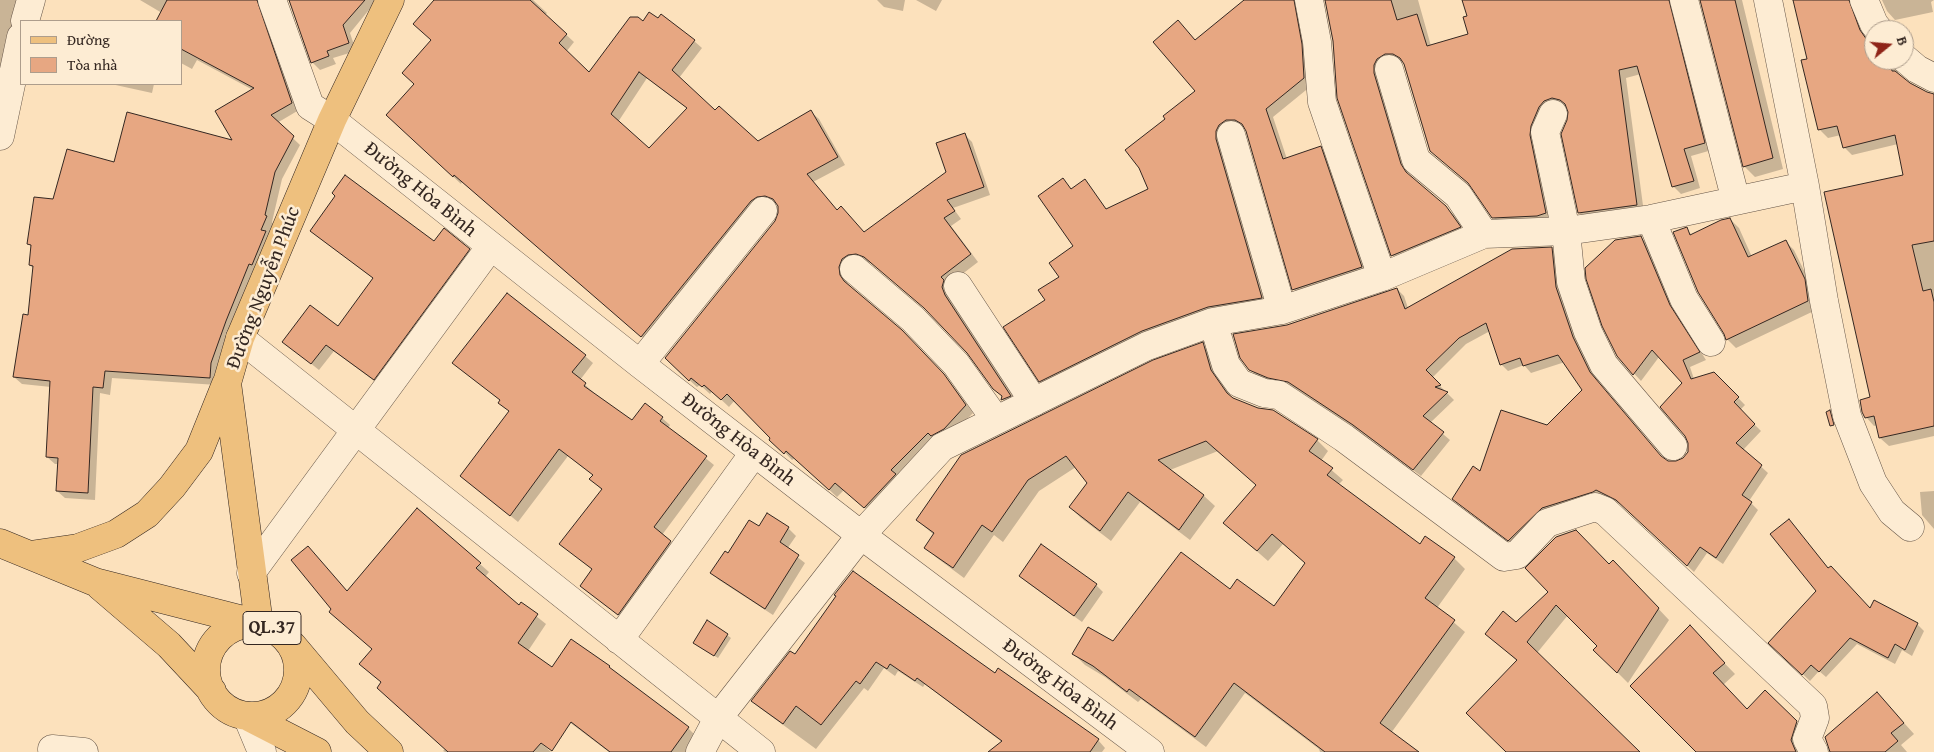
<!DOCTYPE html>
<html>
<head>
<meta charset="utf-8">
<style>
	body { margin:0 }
	#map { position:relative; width:1934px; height:752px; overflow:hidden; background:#fce1bc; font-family:"Gentium Book Plus",serif }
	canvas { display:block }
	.legend { position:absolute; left:20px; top:20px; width:162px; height:65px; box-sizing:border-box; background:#fdecd3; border:1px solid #ad9d8c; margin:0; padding:6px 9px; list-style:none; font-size:15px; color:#342721 }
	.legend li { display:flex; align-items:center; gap:10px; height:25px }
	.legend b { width:25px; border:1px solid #ad9d8c }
	.north { position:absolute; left:1864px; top:20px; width:50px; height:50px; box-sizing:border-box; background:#fdecd3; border:1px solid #ad9d8c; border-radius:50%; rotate:73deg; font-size:14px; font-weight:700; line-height:20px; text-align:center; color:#342721 }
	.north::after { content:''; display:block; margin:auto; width:18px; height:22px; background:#8f2418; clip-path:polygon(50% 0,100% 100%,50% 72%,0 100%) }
</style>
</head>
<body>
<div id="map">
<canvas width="1934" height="752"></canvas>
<ul class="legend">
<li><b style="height:6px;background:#eec07e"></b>Đường</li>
<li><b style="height:14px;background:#e7a782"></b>Tòa nhà</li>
</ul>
<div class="north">B</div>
</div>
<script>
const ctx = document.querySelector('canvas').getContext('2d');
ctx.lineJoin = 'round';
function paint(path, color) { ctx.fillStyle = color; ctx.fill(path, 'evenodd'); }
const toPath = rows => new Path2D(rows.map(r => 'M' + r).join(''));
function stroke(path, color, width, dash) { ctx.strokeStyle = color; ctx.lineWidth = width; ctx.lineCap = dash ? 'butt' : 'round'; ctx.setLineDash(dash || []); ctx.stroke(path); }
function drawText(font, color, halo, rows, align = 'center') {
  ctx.font = font + ' "Gentium Book Plus",serif'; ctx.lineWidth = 5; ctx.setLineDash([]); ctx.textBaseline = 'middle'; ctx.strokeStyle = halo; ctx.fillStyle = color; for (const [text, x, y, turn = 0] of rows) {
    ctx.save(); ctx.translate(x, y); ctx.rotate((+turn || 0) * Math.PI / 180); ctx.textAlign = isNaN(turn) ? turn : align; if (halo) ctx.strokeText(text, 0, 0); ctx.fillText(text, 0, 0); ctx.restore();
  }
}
const shadow = toPath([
	[0,0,25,0,0,77],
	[140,0,266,0,299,110,277,123,300,145,282,179,272,222,273,224,217,385,112,378,110,395,100,393,95,500,65,498,57,491,59,464,55,464,47,457,51,387,22,384,14,377,30,316,34,269,30,265,32,247,29,244,54,201,115,164,235,142,253,90,197,60,192,69,181,63,181,21,158,21,162,13],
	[290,0,377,0,350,33,356,51,333,58,336,64,320,70,312,62],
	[436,0,533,0,547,13,545,15,574,42,566,52,590,74,643,22,694,41,702,48,679,78,715,112,758,143,811,112,819,119,845,165,813,182,837,211,864,233,947,173,964,134,972,142,990,195,953,208,961,219,951,226,978,262,948,285,950,296,952,303,1018,403,1010,407,1003,400,1003,397,994,388,968,352,932,314,873,264,865,261,846,275,847,283,910,340,951,383,973,413,873,515,844,490,837,497,795,458,792,460,735,400,729,407,712,391,710,394,700,385,697,387,674,366,776,221,780,214,778,205,773,203,766,203,650,344,462,182,461,184,395,122,416,84,433,41],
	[647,78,688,109,649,150,618,122],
	[877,0,905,0,903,11,884,7],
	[916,0,942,0,936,11],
	[1246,0,1303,0,1311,86,1273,117,1287,159,1320,147,1328,155,1369,275,1301,297,1294,289,1247,130,1244,127,1235,127,1269,305,1048,388,1040,381,1046,300,1060,278,1075,247,1063,180,1072,190,1085,181,1107,210,1150,189,1167,119,1196,92,1195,41],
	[1326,0,1418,0,1431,46,1469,35,1468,17,1464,0,1673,0,1712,150,1691,156,1700,188,1681,194,1673,186,1641,74,1626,78,1644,213,1587,220,1579,213,1563,134,1570,112,1568,107,1560,106,1553,221,1501,225,1493,217,1471,186,1431,150,1404,63,1401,61,1393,61,1381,82,1408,174,1454,215,1467,235,1400,263,1392,255,1339,98,1334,40],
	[1701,0,1742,0,1783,169,1755,177,1744,166],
	[1803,0,1859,0,1858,16,1870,43,1874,46,1874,60,1895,60,1899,76,1909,84,1926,93,1934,95,1934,436,1889,446,1880,438,1878,425,1874,426,1866,417,1871,397,1904,176,1898,144,1852,155,1844,147,1841,135,1828,138,1820,130,1803,61,1808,60],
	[1882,0,1934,0,1931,2,1933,12,1895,20,1887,11],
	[111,84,154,84,152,93],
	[1730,219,1739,228,1752,257,1785,241,1794,250,1813,289,1816,310,1736,348,1727,339,1686,229,1692,235],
	[311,231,434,243,469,250,476,257,381,386,334,351,319,370,284,342,338,328,374,279],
	[1641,237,1648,245,1676,313,1706,360,1690,367,1694,379,1714,373,1745,405,1740,410,1761,431,1743,450,1768,473,1749,501,1758,510,1723,564,1707,553,1694,572,1624,506,1603,496,1516,547,1453,499,1481,473,1548,427,1584,390,1565,362,1531,373,1524,365,1508,371,1501,364,1490,331,1466,344,1432,378,1454,400,1430,423,1450,440,1421,476,1361,432,1296,389,1276,384,1258,377,1250,369,1287,326,1397,289,1404,296,1408,308,1551,248,1558,256,1580,345,1597,380,1663,459,1668,462,1677,462,1684,459,1689,452,1684,383,1659,357,1641,381,1618,356],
	[1202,344,1213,355,1222,382,1233,399,1317,440,1328,451,1321,461,1343,480,1338,485,1420,546,1454,558,1465,569,1437,608,1465,632,1391,733,1417,752,1320,752,1319,749,1245,693,1206,747,1141,699,1138,702,1105,677,1085,665,1074,654,1113,643,1230,591,1274,607,1306,564,1283,544,1268,561,1236,533,1257,485,1218,451,1170,470,1204,496,1215,506,1190,540,1140,502,1111,541,1081,518,1070,507,1088,483,1076,467,1039,491,1003,542,994,535,964,578,937,558,926,547,934,535,917,520],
	[585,356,593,363,580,380,593,392,592,393,632,422,662,418,670,425,668,428,714,465,662,535,678,549,626,621,581,586,593,570,561,544,602,490,591,479,594,476,568,456,518,522,462,476,510,412,500,403,501,401,454,363],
	[1934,491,1934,529,1922,515,1920,492],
	[767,515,788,528,796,536,787,549,805,563,773,615,719,580,712,573,728,554,759,528],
	[1789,520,1829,569,1871,610,1917,624,1924,631,1912,656,1902,650,1895,664,1857,644,1826,677,1819,671,1810,681,1770,643,1817,591],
	[480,564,489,572,485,577,519,607,521,604,546,624,528,651,552,668,609,667,617,675,688,728,697,737,686,752,609,752,532,694,512,718,551,752,445,752,443,751,445,749,382,683,373,649,347,592],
	[1609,565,1624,572,1669,620,1628,683,1595,650,1599,646,1568,615,1537,653,1639,752,1508,752,1517,661,1487,634,1516,623],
	[1020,576,1096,585,1103,592,1082,622,1028,583],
	[727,635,731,638,718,658,698,646],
	[1700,638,1735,674,1723,685,1747,711,1796,722,1807,733,1802,752,1698,752],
	[795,656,970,657,1098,740,1105,748,1102,752,990,752,1002,742,925,684,923,687,898,671,895,676,884,668,868,691,864,688,816,749,760,708,753,701],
	[1887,704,1914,734,1901,745,1907,752,1831,752]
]);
const building = toPath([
	[167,0,257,0,292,103,271,115,294,136,275,172,265,215,267,216,261,230,266,231,252,265,249,264,226,321,211,363,210,378,105,371,103,388,93,387,88,493,56,491,58,458,46,457,50,381,13,377,23,314,28,315,33,266,29,265,31,245,27,244,34,197,53,199,67,149,114,162,127,112,232,140,215,111,254,88,181,49,181,21,156,21,167,0],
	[289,0,365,0,343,25,349,43,327,51,329,56,311,63,289,0],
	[434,0,530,0,567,34,559,43,589,72,630,17,638,17,643,21,649,12,658,18,661,14,695,40,672,70,715,110,719,106,758,141,811,110,838,157,807,174,837,210,841,206,864,232,946,172,936,143,965,133,984,187,947,200,955,211,944,218,971,254,941,277,944,280,942,287,945,295,1011,396,1001,400,1002,396,993,389,967,353,924,308,864,257,856,254,848,255,842,259,839,267,840,275,844,281,902,330,944,374,966,405,944,429,931,436,928,433,891,470,896,474,864,508,835,483,829,490,786,451,784,454,769,440,770,438,727,394,721,400,704,385,702,387,691,378,689,381,665,358,775,221,778,213,778,206,773,199,765,196,757,197,751,201,641,337,454,175,453,177,386,115,414,84,402,73,431,40,413,24,434,0],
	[639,72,687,108,649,148,611,114,639,72],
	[1244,0,1294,0,1302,44,1304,78,1266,109,1283,159,1321,146,1362,267,1292,290,1246,131,1242,124,1235,120,1226,120,1219,125,1216,131,1216,139,1262,298,1208,307,1142,331,1039,382,1003,327,1045,300,1038,290,1059,277,1049,263,1073,246,1038,196,1063,178,1071,189,1085,179,1106,209,1148,189,1139,168,1125,150,1165,119,1163,116,1195,91,1153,42,1178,20,1195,40,1244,0],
	[1325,0,1391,0,1397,20,1417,14,1427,46,1468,34,1463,17,1467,16,1462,0,1669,0,1705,143,1684,149,1694,181,1672,187,1637,66,1619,70,1637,205,1578,213,1561,134,1567,120,1568,112,1565,104,1560,100,1552,98,1544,101,1539,107,1531,126,1530,135,1546,213,1537,216,1492,218,1468,183,1430,151,1404,64,1400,58,1393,54,1385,54,1377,59,1374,65,1374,73,1401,164,1406,172,1446,206,1461,227,1391,256,1337,98,1333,41,1325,0],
	[1700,0,1735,0,1773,158,1743,167,1700,0],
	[1793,0,1849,0,1860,30,1867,40,1874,45,1874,60,1889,60,1892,71,1895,71,1910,83,1927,92,1934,94,1934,241,1912,245,1923,291,1931,289,1934,302,1934,426,1879,438,1874,416,1865,418,1862,412,1860,400,1870,397,1824,192,1903,175,1895,135,1843,148,1837,126,1818,130,1801,60,1807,59,1793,0],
	[345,175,434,241,444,228,470,249,374,380,326,345,311,364,282,342,310,305,338,326,373,278,310,231,335,196,332,193,345,175],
	[1730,218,1748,257,1786,240,1805,279,1808,301,1726,340,1724,334,1698,292,1673,232,1687,227,1690,235,1721,220,1730,218],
	[1641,236,1670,305,1700,352,1683,360,1691,379,1714,372,1739,397,1734,402,1755,424,1736,443,1762,465,1742,495,1752,502,1716,558,1700,547,1687,566,1616,500,1596,490,1593,492,1542,508,1508,541,1452,499,1473,466,1480,471,1501,410,1547,425,1582,390,1558,355,1523,366,1520,358,1500,365,1486,323,1459,338,1426,370,1441,385,1435,387,1448,392,1423,416,1444,432,1413,470,1353,425,1288,382,1268,378,1249,370,1240,358,1233,334,1287,325,1397,288,1405,309,1512,249,1552,247,1556,287,1573,337,1590,372,1661,456,1668,461,1676,461,1683,458,1688,452,1688,443,1685,436,1660,407,1682,383,1652,350,1633,375,1617,356,1602,326,1586,279,1585,268,1615,240,1641,236],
	[507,293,586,355,572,372,586,383,584,386,632,420,645,403,663,417,660,421,707,456,654,527,671,541,618,615,580,586,592,569,559,544,602,489,589,479,593,475,559,449,510,516,460,476,509,411,498,403,500,400,452,363,507,293],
	[1203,342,1211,370,1227,393,1233,398,1258,408,1273,410,1318,439,1309,451,1333,468,1327,475,1420,544,1425,536,1455,557,1425,598,1455,620,1380,723,1419,752,1325,752,1234,683,1195,737,1129,689,1127,692,1093,666,1072,654,1088,627,1113,641,1181,552,1230,589,1237,579,1274,606,1305,563,1272,534,1257,551,1223,523,1256,485,1206,441,1158,460,1204,495,1179,530,1128,492,1100,531,1069,507,1087,483,1066,456,1028,480,992,532,982,525,953,568,924,548,934,533,916,520,961,455,1153,360,1203,342],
	[1830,410,1834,425,1830,426,1826,412,1830,410],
	[417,508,481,563,476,568,519,605,521,602,538,614,518,643,552,667,571,639,610,666,609,667,689,727,671,752,610,752,571,722,552,751,541,743,533,752,448,752,377,688,381,682,359,664,372,649,329,612,331,609,291,560,308,546,347,591,417,508],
	[767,513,789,527,780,542,799,555,765,609,710,573,725,551,728,553,749,520,759,526,767,513],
	[1789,519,1828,568,1831,566,1870,608,1874,600,1918,623,1905,650,1895,644,1888,658,1850,638,1819,672,1811,665,1802,675,1768,643,1816,591,1770,534,1789,519],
	[1576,530,1609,564,1613,560,1659,608,1617,673,1593,650,1597,646,1556,605,1527,642,1640,752,1506,752,1466,713,1517,660,1485,634,1503,611,1516,622,1548,592,1525,568,1556,537,1576,530],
	[1041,544,1097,584,1074,616,1019,576,1041,544],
	[853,571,971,656,995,673,998,668,1099,739,1090,752,988,752,1002,741,917,678,915,681,890,664,887,669,876,662,860,684,856,681,821,725,796,706,783,724,751,701,790,651,795,654,836,596,834,595,853,571],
	[707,620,728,634,714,656,693,643,707,620],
	[1690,625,1725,663,1713,673,1747,709,1765,690,1797,721,1791,740,1796,752,1696,752,1630,686,1690,625],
	[1877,692,1904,723,1891,733,1898,741,1885,752,1830,752,1825,737,1877,692]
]);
const minor = toPath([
	[272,0,310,106,332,120,640,364,861,535,1150,752],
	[1309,0,1317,42,1322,102,1382,277],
	[1684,0,1736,201],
	[1768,0,1805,186,1824,301,1847,416,1873,483,1892,512,1910,527],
	[1864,0,1874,24,1879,30],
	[25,21,31,0],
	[1904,58,1917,69,1934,78],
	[1389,69,1416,160,1458,195,1484,234],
	[1553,114,1545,132,1566,231,1571,282,1588,332,1604,365,1673,446],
	[1231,135,1282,310],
	[0,136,21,37],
	[1651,219,1684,299,1711,342],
	[854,269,913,319,956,364,996,420],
	[958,286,1034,402],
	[1213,322,1226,365,1239,383,1264,393,1279,395,1344,438,1504,557,1517,555,1547,523,1595,507,1605,511,1813,706,1815,718,1807,739,1814,752],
	[240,338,761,752],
	[640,364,763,211],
	[251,573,491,246],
	[619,640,754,453],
	[247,716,262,752],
	[52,749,84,752],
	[700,752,718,718,861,535,942,447,1147,346,1213,322,1282,310,1382,277,1484,234,1566,231,1651,219,1805,186]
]);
const major = toPath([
	[0,543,95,582,259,624,227,383,240,338,332,120,390,0],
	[30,555,78,548,116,534,147,514,172,487,199,451,226,384],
	[100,586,169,645,212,691],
	'206 670a46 46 0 1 1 92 0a46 46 0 1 1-92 0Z',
	[293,646,357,722,389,752],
	[247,716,317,752]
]);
const shields = [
	[272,628,58]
];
const shieldNames = [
	["QL.37",272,628]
];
const streetNames = [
	["Đường Hòa Bình",420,190,39],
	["Đường Nguyễn Phúc",264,288,-69],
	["Đường Hòa Bình",738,440,38],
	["Đường Hòa Bình",1060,685,37]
];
paint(shadow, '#0003');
paint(building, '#e7a782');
stroke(building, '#342721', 1);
stroke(minor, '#665648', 29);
stroke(major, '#342721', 29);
stroke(minor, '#fdecd3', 28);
stroke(major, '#eec07e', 28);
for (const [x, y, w] of shields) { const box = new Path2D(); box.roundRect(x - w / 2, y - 16.5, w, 33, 4); ctx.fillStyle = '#fdecd3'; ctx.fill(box); stroke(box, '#342721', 1); }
drawText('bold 19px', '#342721', null, shieldNames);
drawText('20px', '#342721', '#fdecd3', streetNames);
</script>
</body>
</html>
